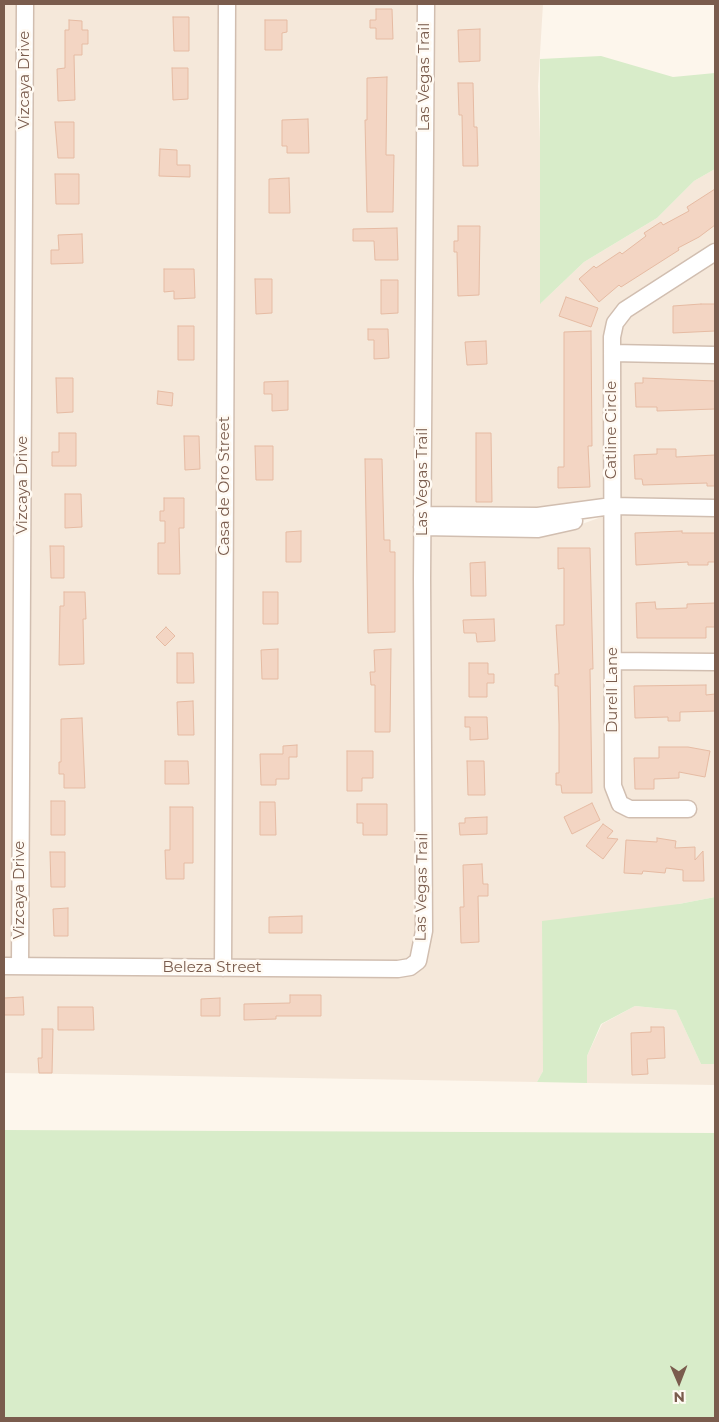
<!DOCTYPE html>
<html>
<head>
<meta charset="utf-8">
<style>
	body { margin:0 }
	#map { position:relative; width:719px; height:1422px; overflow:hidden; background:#fdf6ec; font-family:Montserrat,sans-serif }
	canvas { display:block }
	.frame { position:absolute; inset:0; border:5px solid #7a5c4d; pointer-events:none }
	.north { position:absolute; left:654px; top:1357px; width:50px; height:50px; -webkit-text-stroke:4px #fffaf3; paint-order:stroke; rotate:179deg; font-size:14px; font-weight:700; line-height:20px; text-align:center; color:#7a5c4d }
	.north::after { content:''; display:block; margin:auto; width:18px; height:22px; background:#7a5c4d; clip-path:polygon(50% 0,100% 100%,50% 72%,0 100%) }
</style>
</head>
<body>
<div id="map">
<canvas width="719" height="1422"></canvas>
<div class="frame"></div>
<div class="north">N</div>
</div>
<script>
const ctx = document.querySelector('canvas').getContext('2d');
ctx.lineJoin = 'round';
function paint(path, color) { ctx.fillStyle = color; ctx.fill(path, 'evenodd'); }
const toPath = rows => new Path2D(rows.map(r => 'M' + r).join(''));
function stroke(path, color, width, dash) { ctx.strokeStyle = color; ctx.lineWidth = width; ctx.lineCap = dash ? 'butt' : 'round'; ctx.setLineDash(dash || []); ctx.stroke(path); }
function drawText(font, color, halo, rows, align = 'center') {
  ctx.font = font + ' Montserrat,sans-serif'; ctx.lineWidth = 5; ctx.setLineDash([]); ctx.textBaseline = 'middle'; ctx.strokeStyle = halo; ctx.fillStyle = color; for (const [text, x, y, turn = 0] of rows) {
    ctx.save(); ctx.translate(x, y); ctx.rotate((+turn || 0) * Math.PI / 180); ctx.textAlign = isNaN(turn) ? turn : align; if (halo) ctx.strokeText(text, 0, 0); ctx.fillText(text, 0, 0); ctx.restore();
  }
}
const residential = toPath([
	[4,4,20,4,14,960,4,960],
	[31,4,221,4,218,961,25,960],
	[232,4,420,4,418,930,413,957,408,961,229,961],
	[431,4,543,4,538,86,541,168,541,303,584,262,657,218,694,181,715,169,715,245,621,306,607,501,555,509,428,509],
	[715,259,715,348,617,347,620,326,628,315],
	[617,360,715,361,715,501,618,500],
	[618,513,715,514,715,656,618,655],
	[607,515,608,786,635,816,693,815,693,803,636,804,621,795,618,667,715,668,715,897,679,904,543,1071,537,1082,4,1073,4,972,422,968,428,534,568,529],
	[635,1006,676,1010,701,1064,715,1064,715,1085,587,1083,587,1056,602,1024]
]);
const green = toPath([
	[601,56,673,77,715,73,715,169,694,181,657,218,584,262,540,304,540,59],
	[715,897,715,1064,701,1064,676,1010,635,1006,601,1024,587,1056,587,1083,537,1082,543,1071,542,921,679,904],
	[4,1130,715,1133,715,1418,4,1418]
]);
const building = toPath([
	[376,9,392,9,393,39,376,39,376,28,370,28,370,20,376,20,376,9],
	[173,17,189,17,189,51,174,51,173,17],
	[69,20,82,21,82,30,88,30,88,44,82,44,82,55,74,55,75,100,58,101,57,69,65,68,65,30,69,30,69,20],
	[265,20,287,20,287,32,282,33,282,50,265,50,265,20],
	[480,29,480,61,459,62,458,30,480,29],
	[172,68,188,68,188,99,173,100,172,68],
	[387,77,386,155,394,155,393,212,367,212,365,120,367,120,367,78,387,77],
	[458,83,473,83,474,127,477,127,478,166,463,166,462,115,459,115,458,83],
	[308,119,309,153,287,153,287,146,282,146,282,120,308,119],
	[55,122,74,122,74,158,58,158,55,122],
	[160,149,177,150,177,165,190,165,190,177,159,176,160,149],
	[55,174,79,174,79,204,56,204,55,174],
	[289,178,290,213,269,213,269,179,289,178],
	[715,189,715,225,699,237,678,248,679,250,621,287,619,285,599,302,579,279,594,266,596,268,620,252,622,254,646,236,644,233,661,222,663,225,689,211,687,207,715,189],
	[458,226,480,226,479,295,458,296,457,252,454,252,454,241,458,241,458,226],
	[397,228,398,260,375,260,374,241,353,241,353,229,397,228],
	[82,234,83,263,51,264,51,250,59,250,58,235,82,234],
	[164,269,194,269,195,298,174,299,174,291,164,292,164,269],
	[255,279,272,279,272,313,256,314,255,279],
	[381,280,398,280,398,313,381,314,381,280],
	[566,297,598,308,591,327,559,316,566,297],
	[701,304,715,304,715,331,673,333,673,306,701,304],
	[178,326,194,326,194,360,178,360,178,326],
	[368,329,388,329,389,358,374,359,374,340,368,340,368,329],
	[591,331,592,446,588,446,590,487,558,488,558,467,564,467,564,332,591,331],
	[486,341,487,364,467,365,465,342,486,341],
	[56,378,73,378,73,412,57,413,56,378],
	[643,378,715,381,715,409,657,411,657,407,636,407,635,383,643,383,643,378],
	[288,381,288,410,272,411,272,394,264,394,264,382,288,381],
	[158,391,173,393,172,406,157,404,158,391],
	[59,433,76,433,76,466,52,466,52,452,59,452,59,433],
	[476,433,491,433,492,502,476,502,476,433],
	[184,436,199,436,200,469,185,470,184,436],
	[255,446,273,446,273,480,256,480,255,446],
	[657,449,676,449,676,457,715,455,715,486,707,486,707,483,643,485,642,479,635,479,634,455,657,454,657,449],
	[365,459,382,459,384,540,390,540,390,552,395,552,395,632,368,633,365,459],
	[65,494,81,494,82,527,65,528,65,494],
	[164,498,184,498,184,528,179,528,180,574,158,574,158,543,165,543,165,521,160,521,160,511,164,511,164,498],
	[301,531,301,562,286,562,286,532,301,531],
	[682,531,682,533,715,533,715,562,708,562,708,565,688,565,688,562,636,565,635,533,682,531],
	[50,546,64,546,64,578,51,578,50,546],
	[558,548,590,548,593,669,590,669,592,793,562,793,561,785,556,785,556,773,559,773,559,724,558,686,555,686,555,674,559,674,556,625,564,625,564,568,558,569,558,548],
	[485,562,486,596,471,596,470,563,485,562],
	[64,592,85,592,86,619,83,619,84,664,59,665,60,606,64,606,64,592],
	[263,592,278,592,278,624,263,624,263,592],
	[655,602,656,609,687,608,687,604,715,603,715,627,706,627,706,638,637,638,636,603,655,602],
	[494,619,495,641,477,642,476,633,464,633,463,620,494,619],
	[166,627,175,636,165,646,156,637,166,627],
	[278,649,278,679,262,679,261,650,278,649],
	[391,649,390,732,375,732,375,685,371,685,370,672,375,672,374,650,391,649],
	[177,653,193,653,194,683,177,683,177,653],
	[469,663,488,663,488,674,494,674,494,683,487,683,487,697,469,697,469,663],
	[706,685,706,695,715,694,715,711,680,712,680,721,668,721,668,717,635,718,634,686,706,685],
	[193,701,194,735,178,735,177,702,193,701],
	[465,717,487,717,488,739,470,740,470,727,465,727,465,717],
	[82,718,85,788,64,788,64,774,59,774,59,762,61,762,61,719,82,718],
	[297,745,297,757,289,757,289,779,276,779,276,785,261,785,260,754,283,754,283,746,297,745],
	[659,747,688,747,710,751,705,777,679,772,679,778,654,779,654,789,635,789,634,758,659,758,659,747],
	[347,751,373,751,373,778,362,778,362,791,347,791,347,751],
	[165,761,188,761,189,784,165,784,165,761],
	[467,761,484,761,485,795,468,795,467,761],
	[51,801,65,801,65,835,51,835,51,801],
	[260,802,275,802,276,835,260,835,260,802],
	[592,803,600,820,572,834,564,817,592,803],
	[357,804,387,804,387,835,363,835,363,823,357,823,357,804],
	[170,807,193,807,193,863,184,863,184,879,166,879,165,850,170,850,170,807],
	[487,817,487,834,460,835,459,823,465,823,465,818,487,817],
	[603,824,613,831,607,838,618,839,603,859,586,846,603,824],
	[657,838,676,841,675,848,695,847,695,860,703,851,704,881,683,881,683,870,666,868,665,873,643,871,642,874,624,873,626,840,657,842,657,838],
	[50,852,65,852,65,887,51,887,50,852],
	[482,864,483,884,488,884,488,896,478,896,479,942,461,943,460,907,464,907,463,865,482,864],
	[68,908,68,936,54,936,53,909,68,908],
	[302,916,302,933,269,933,269,917,302,916],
	[290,995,321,995,321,1016,276,1016,276,1019,244,1020,244,1004,290,1003,290,995],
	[23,997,24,1015,4,1015,4,998,23,997],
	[220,998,220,1016,201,1016,201,999,220,998],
	[58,1007,93,1007,94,1030,58,1030,58,1007],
	[651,1027,664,1027,665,1058,647,1059,648,1074,632,1075,631,1033,651,1032,651,1027],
	[42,1029,53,1029,52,1073,39,1073,38,1058,42,1058,42,1029]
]);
const minor = toPath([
	[612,353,715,355],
	[422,515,538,516,612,506,715,508],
	[422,527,538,529,574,521],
	[613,661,715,662],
	[688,809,630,809,620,804,613,786,612,337,615,323,625,310,715,252],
	[4,966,398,969,410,967,418,961,424,931,422,578,426,4],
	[20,966,25,4],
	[223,968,227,4]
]);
const streetNames = [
	["Las Vegas Trail",425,77,-90],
	["Vizcaya Drive",25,80,-90],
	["Catline Circle",612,430,-90],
	["Las Vegas Trail",423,482,-90],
	["Vizcaya Drive",23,485,-90],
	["Casa de Oro Street",225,486,-90],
	["Durell Lane",613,690,-90],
	["Las Vegas Trail",422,887,-89],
	["Vizcaya Drive",20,890,-90],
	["Beleza Street",212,968]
];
paint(residential, '#f5e8da');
paint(green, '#d8ecc9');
paint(building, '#f3d5c3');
stroke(building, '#e6bba3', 1);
stroke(minor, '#d1beb0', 19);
stroke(minor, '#fff', 16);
drawText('15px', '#7a5c4d', '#fffaf3', streetNames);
</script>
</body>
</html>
